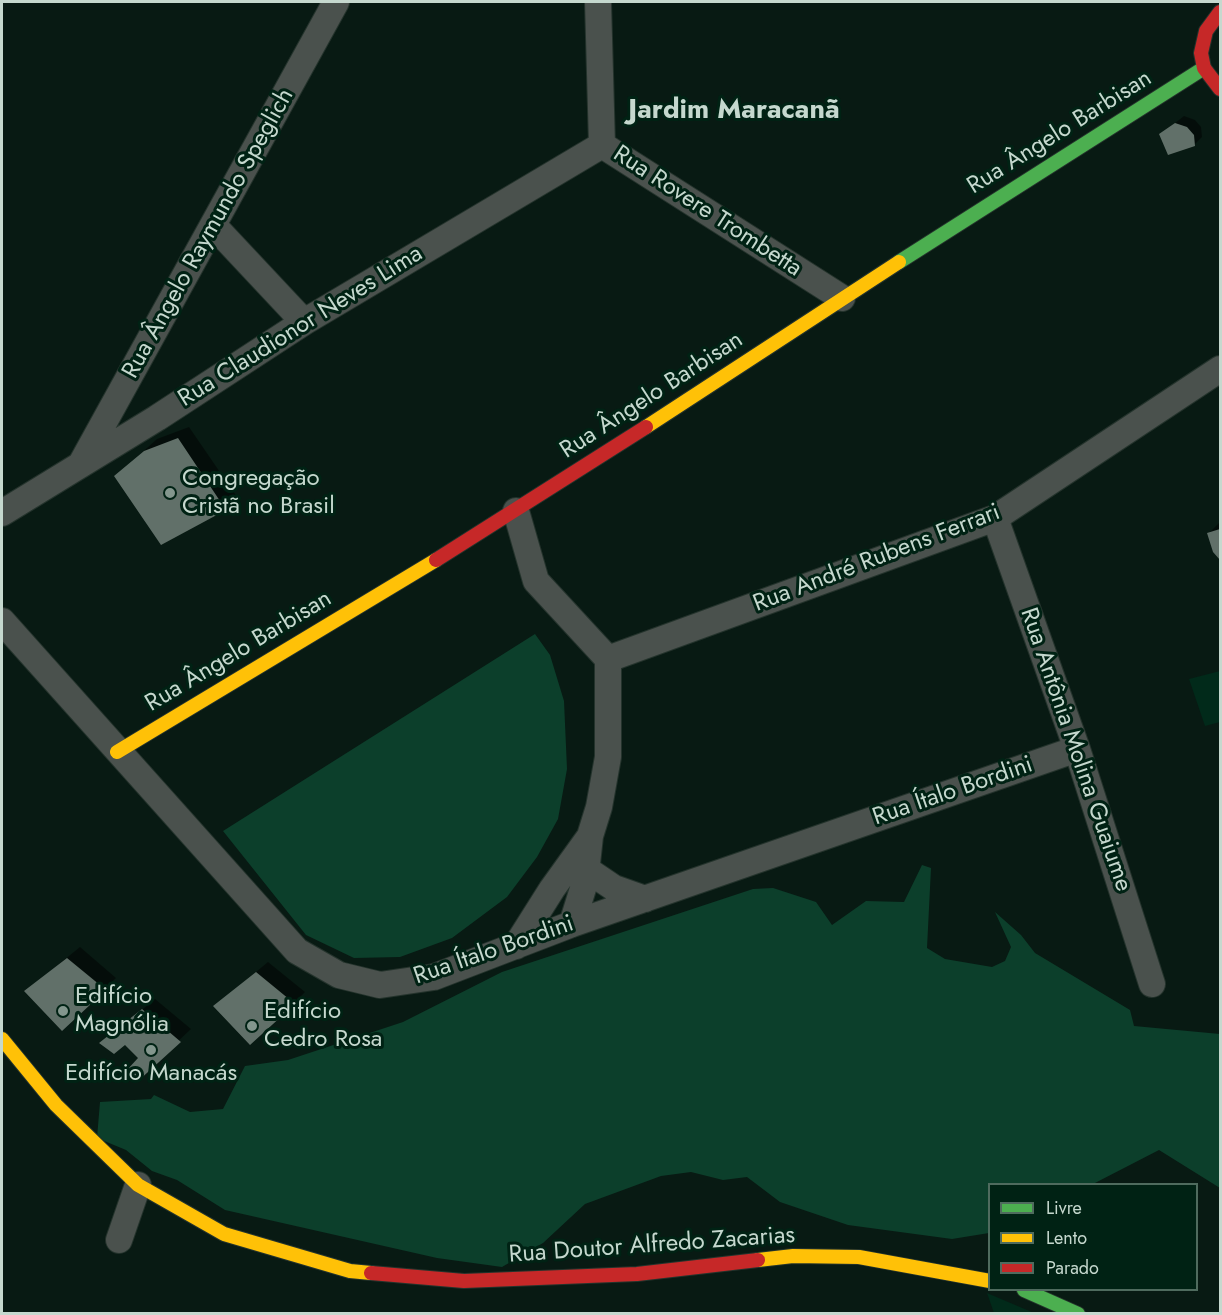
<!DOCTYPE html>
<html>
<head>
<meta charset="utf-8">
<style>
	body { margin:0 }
	#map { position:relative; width:1222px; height:1315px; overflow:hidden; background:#081a13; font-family:Jost,sans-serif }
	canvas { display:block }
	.frame { position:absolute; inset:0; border:3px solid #c5d8ce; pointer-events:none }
	.legend { position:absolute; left:988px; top:1183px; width:210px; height:108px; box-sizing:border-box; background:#002214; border:2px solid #4f6b5e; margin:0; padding:8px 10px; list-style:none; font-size:18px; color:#c5d8ce }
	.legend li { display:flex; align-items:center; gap:12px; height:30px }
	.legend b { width:30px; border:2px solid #4f6b5e }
</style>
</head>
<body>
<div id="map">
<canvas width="1222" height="1315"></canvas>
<div class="frame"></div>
<ul class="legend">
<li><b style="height:8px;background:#4caf50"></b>Livre</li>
<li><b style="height:8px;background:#ffc107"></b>Lento</li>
<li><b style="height:8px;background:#c62828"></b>Parado</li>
</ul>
</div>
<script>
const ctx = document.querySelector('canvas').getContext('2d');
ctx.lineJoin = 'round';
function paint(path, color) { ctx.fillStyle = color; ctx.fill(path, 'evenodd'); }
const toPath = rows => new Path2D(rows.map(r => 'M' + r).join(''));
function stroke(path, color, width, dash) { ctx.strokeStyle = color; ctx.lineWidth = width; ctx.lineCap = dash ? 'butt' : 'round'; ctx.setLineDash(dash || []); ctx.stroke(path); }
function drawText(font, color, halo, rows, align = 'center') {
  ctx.font = font + ' Jost,sans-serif'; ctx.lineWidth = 6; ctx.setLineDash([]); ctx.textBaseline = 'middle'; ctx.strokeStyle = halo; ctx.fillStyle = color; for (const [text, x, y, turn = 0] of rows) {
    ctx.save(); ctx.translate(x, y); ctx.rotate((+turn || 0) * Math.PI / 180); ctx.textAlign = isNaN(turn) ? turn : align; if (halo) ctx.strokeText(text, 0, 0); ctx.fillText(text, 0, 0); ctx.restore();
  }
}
const built = toPath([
	[1220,671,1220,722,1205,726,1189,679],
	[987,1293,1034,1313,994,1313]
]);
const green = toPath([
	[535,634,550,655,564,701,567,769,558,819,537,857,507,897,452,938,400,957,354,958,306,935,223,831],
	[922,865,931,868,927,948,945,959,992,967,1005,961,1011,947,995,912,1021,935,1035,953,1130,1010,1134,1026,1220,1034,1220,1188,1159,1150,1093,1184,990,1184,989,1233,952,1239,848,1225,780,1202,747,1177,723,1180,691,1172,661,1176,585,1204,543,1243,502,1267,437,1258,225,1210,177,1180,152,1171,126,1150,97,1138,100,1102,151,1099,154,1095,190,1112,223,1109,245,1066,288,1060,403,1022,502,972,753,889,773,888,816,902,832,925,866,901,904,902]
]);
const shadow = toPath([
	[1184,116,1195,120,1201,127,1202,137,1194,145,1160,135],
	[189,427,237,497,225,509,116,476,157,439],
	[1220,522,1220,558,1214,552,1209,533],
	[80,947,116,978,62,1029,26,991],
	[268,962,305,992,294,1003,215,1006],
	[155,999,191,1029,137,1080,141,1058,125,1043,102,1043]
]);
const building = toPath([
	[1175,123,1187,127,1194,135,1195,146,1168,155,1159,134],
	[178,438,226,510,161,545,114,476,144,451],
	[1220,529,1220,560,1213,552,1207,533],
	[67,958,106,990,62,1031,24,991],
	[256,972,295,1004,250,1045,213,1006],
	[142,1009,181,1042,137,1082,126,1071,138,1058,125,1045,114,1054,99,1043]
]);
const street = toPath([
	[598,2,602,145,842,298],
	[214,226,304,322],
	[81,464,336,2],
	[516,511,536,581,608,659,608,757,599,807,590,836,585,882,572,924],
	[2,513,157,418,304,322,602,145],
	[995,518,1077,749,1152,984],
	[2,621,297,951,339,975,380,985,434,977,572,924,1077,749],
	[608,659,995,518,1220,369],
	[586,869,614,888,645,899],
	[516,946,552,889,588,839],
	[119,1240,138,1185]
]);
const fast = toPath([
	[899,262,1204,68],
	[1024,1290,1078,1314]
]);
const slow = toPath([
	[646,427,899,262],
	[117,752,436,560],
	[2,1039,56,1105,138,1185,224,1234,350,1271,371,1273],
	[758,1260,793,1256,859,1257,990,1281]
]);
const jam = toPath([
	[1220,12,1206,31,1201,53,1204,68,1220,89],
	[436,560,646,427],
	[371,1273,464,1281,637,1274,758,1260]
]);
const markers = [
	[170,493,6,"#83968d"],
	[63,1011,6,"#83968d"],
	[252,1026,6,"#83968d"],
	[151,1050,6,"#83968d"]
];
const streetNames = [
	["Rua Ângelo Barbisan",1060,133,-32],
	["Rua Rovere Trombetta",707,212,33],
	["Rua Ângelo Raymundo Speglich",209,234,-61],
	["Rua Claudionor Neves Lima",301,327,-32],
	["Rua Ângelo Barbisan",652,396,-33],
	["Rua André Rubens Ferrari",877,559,-21],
	["Rua Ângelo Barbisan",239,652,-31],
	["Rua Antônia Molina Guaiume",1075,750,71],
	["Rua Ítalo Bordini",953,792,-19],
	["Rua Ítalo Bordini",494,951,-19],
	["Rua Doutor Alfredo Zacarias",652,1246,-4]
];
const poiNames = [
	["Congregação",182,479],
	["Cristã no Brasil",182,507],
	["Edifício",75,997],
	["Magnólia",75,1025],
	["Edifício",264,1012],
	["Cedro Rosa",264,1040],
	["Edifício Manacás",151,1074,"center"]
];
const quarterNames = [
	["Jardim Maracanã",734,111]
];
paint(built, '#012a1a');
paint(green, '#0c3f2b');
paint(shadow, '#0007');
paint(building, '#617069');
stroke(street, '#24332c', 28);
stroke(fast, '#24332c', 16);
stroke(slow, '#24332c', 16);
stroke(jam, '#24332c', 16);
stroke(street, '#4a514d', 26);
stroke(fast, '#4caf50', 14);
stroke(slow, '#ffc107', 14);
stroke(jam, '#c62828', 14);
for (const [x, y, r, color] of markers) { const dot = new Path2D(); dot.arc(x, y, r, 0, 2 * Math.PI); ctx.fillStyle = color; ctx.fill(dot); stroke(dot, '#002214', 2); }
drawText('24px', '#c5d8ce', '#002214', streetNames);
drawText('24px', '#c5d8ce', '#002214', poiNames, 'left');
drawText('bold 27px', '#c5d8ce', '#002214', quarterNames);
</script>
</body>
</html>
